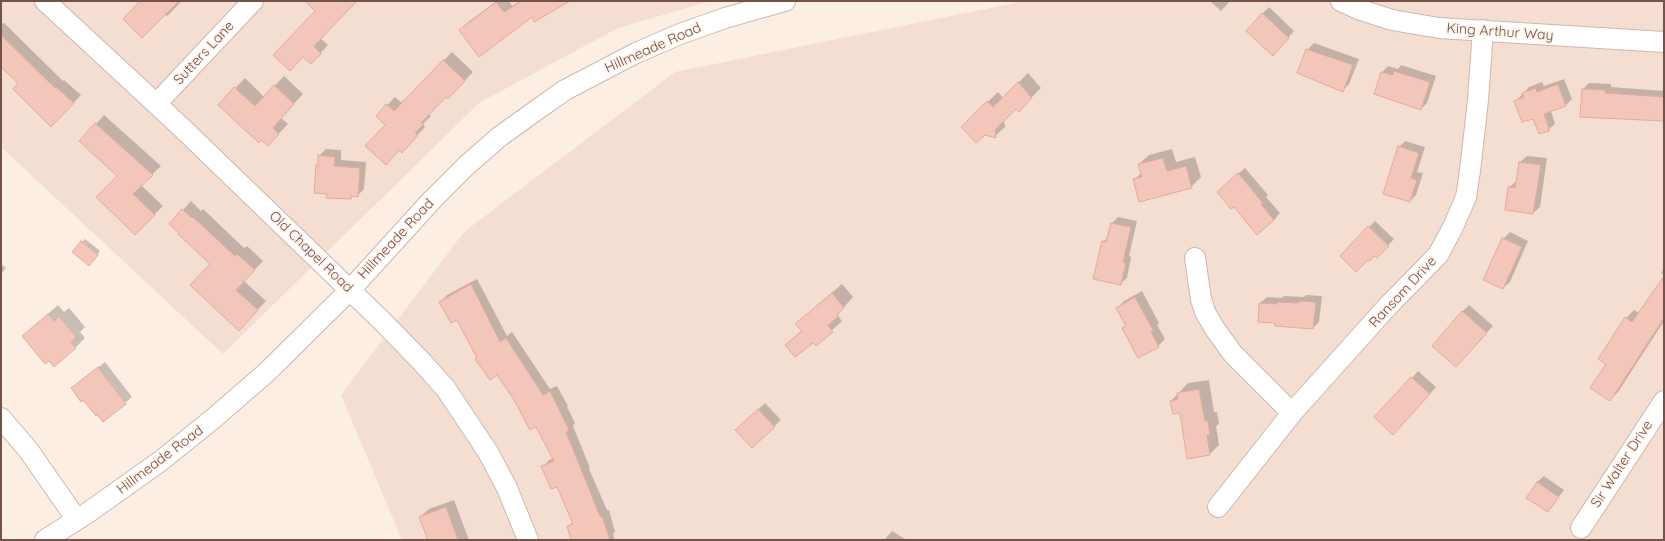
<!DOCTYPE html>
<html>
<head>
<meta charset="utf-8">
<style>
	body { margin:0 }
	#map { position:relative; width:1665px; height:541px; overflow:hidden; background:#fceee3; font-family:Quicksand,sans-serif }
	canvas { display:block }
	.frame { position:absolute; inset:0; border:2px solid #745149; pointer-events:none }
</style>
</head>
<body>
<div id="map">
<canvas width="1665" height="541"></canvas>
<div class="frame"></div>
</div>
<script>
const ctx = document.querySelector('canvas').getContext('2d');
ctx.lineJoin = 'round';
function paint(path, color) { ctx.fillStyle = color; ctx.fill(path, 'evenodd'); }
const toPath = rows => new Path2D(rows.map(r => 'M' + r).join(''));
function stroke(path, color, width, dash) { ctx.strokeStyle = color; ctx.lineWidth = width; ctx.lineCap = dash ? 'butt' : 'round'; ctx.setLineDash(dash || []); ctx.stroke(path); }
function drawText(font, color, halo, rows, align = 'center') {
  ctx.font = font + ' Quicksand,sans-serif'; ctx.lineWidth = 3; ctx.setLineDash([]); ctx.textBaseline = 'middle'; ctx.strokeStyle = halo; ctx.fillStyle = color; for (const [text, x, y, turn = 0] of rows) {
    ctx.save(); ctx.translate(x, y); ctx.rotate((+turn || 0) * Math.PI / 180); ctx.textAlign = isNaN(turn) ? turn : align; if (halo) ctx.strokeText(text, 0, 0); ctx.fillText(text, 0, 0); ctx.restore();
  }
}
const residential = toPath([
	[1,1,711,1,618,28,479,103,223,354,1,147],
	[1025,1,1664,1,1664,540,402,540,341,395,464,232,675,72]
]);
const shadow = toPath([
	[142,1,182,1,167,16],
	[320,1,356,1,320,38,328,45,311,63,316,11],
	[497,1,509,1,512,6,520,1,568,1,532,16,461,30,468,22],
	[1210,1,1230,1,1221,11],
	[1269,7,1294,31,1279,48,1262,14],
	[4,23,63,81,64,80,81,95,59,118,1,65,1,24],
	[1314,43,1359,59,1349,84,1342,91,1307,50],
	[452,52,473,72,448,98,446,96,429,114,431,116,423,124,425,127,410,143,400,149,394,155,387,125,377,116,395,97,402,103],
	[1401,65,1436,76,1427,103,1421,109,1375,93,1382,72,1388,66,1398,69],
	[1028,73,1041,88,1019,110,1016,108,1004,120,1005,127,995,136,962,127,998,92,1003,98],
	[284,76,303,94,281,118,288,124,268,145,219,105,245,78,264,97],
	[1564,79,1572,99,1565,106,1551,111,1555,124,1548,130,1516,101,1529,87,1542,82,1544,86],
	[1543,109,1549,128,1547,128,1542,110],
	[1589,83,1611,84,1611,87,1664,91,1664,120,1583,89],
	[104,115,161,166,141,185,163,206,135,234,118,176,96,124],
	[1405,141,1425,147,1417,172,1423,173,1416,195,1410,201,1399,147],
	[326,149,341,150,341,160,366,162,364,189,357,196,354,195,351,198,328,197,328,193,317,165,319,163,319,156],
	[1172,149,1176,162,1195,157,1201,177,1191,187,1134,180,1142,172,1139,164,1149,155],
	[1527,156,1547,158,1540,207,1533,213,1506,209,1509,187,1517,181,1520,162],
	[1245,168,1268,195,1266,197,1280,213,1274,220,1234,206,1224,186],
	[191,201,201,211,203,209,244,248,247,246,263,261,244,281,266,301,247,321,211,264,183,210],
	[1118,217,1137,221,1129,256,1131,257,1127,278,1120,284,1103,242,1109,236,1112,223],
	[1375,221,1394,239,1377,257,1375,255,1341,256],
	[1510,232,1528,241,1510,282,1503,288,1503,239],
	[85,239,100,251,92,262,73,252],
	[1,264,6,268,1,274],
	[1664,269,1664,275,1661,273],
	[1664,277,1664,321,1618,392,1610,400,1607,363,1626,318,1634,310,1639,313],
	[477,279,507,336,512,332,550,389,557,386,568,406,567,407,575,423,573,426,590,468,589,469,607,510,609,510,615,532,613,534,615,540,573,540,568,526,573,522,558,485,543,467,549,460,554,458,537,426,513,398,497,374,478,358,457,319,440,302,447,295],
	[842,284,853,297,837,315,842,321,816,345,813,342,786,345,802,330,806,315],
	[1142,291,1159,323,1157,325,1165,339,1158,346,1123,328,1127,325,1118,308,1124,301],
	[1306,295,1322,296,1319,322,1313,328,1276,322,1260,303,1267,297,1282,298,1284,296,1304,297],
	[58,305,64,312,69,308,85,327,80,332,85,338,75,348,33,327],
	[1469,305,1493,326,1456,366,1449,326],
	[105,362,132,397,103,421,72,388],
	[1418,371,1436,387,1400,427,1412,378],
	[1209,380,1214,412,1217,412,1219,424,1216,426,1219,445,1210,454,1171,401,1188,383],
	[765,403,781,420,752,447,743,424],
	[1544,476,1564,490,1548,511,1537,482],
	[454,500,469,540,432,540,420,517,429,509],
	[892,531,907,540,884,540]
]);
const building = toPath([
	[140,1,179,1,142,38,123,19,140,1],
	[305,1,357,1,314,46,321,54,311,64,303,57,290,71,273,55,315,11,305,1],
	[522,1,570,1,534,22,532,17,479,57,459,30,496,2,504,12,522,1],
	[1262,13,1289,38,1273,56,1246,31,1262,13],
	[1,35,55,88,56,87,74,103,51,127,13,89,18,83,1,67,1,35],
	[1306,49,1353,65,1343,92,1297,73,1306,49],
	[443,60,465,81,448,99,446,97,421,123,423,125,415,133,418,135,402,153,399,150,386,165,365,146,385,125,376,116,386,104,394,111,443,60],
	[1394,71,1430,82,1421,110,1374,94,1381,72,1393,75,1394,71],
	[1018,82,1032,98,1019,112,1016,109,995,130,996,138,985,135,976,143,961,127,987,101,993,107,1018,82],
	[1558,84,1566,106,1544,114,1549,131,1539,134,1533,119,1522,122,1514,101,1524,97,1522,93,1536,88,1537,92,1558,84],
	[274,85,294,104,273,128,279,134,268,146,261,140,259,143,218,105,234,87,255,106,274,85],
	[1582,89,1605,90,1605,93,1664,97,1664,121,1580,117,1582,89],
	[95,123,153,175,133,194,155,215,135,235,96,197,117,176,79,141,95,123],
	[1398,146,1419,153,1411,178,1417,180,1410,202,1383,194,1398,146],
	[318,155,335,157,334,166,360,168,358,197,351,196,351,199,326,198,327,194,314,193,316,165,318,165,318,155],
	[1163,158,1167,171,1186,166,1192,188,1139,202,1133,179,1142,177,1138,164,1163,158],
	[1519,162,1541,165,1533,214,1505,210,1508,187,1515,188,1519,162],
	[1238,173,1263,203,1261,204,1274,220,1257,235,1234,207,1231,209,1217,192,1238,173],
	[182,209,192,218,193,217,235,256,237,254,255,270,236,290,258,310,239,331,190,285,210,264,178,234,179,233,169,224,182,209],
	[1111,223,1131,227,1123,262,1126,263,1121,285,1093,279,1102,241,1106,242,1111,223],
	[1368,226,1389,246,1377,258,1374,256,1370,261,1368,260,1356,272,1340,256,1368,226],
	[1502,238,1522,247,1503,289,1483,280,1502,238],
	[81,241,98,255,89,266,72,252,81,241],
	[1664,276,1664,318,1610,401,1590,388,1606,364,1598,359,1625,317,1632,322,1664,276],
	[471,284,500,342,506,338,543,395,550,391,569,430,566,432,600,516,602,516,610,540,571,540,567,526,573,524,557,487,551,489,541,466,554,461,536,427,530,430,513,398,497,375,490,380,475,359,477,358,457,320,451,323,439,302,471,284],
	[832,293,844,308,837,314,839,316,828,325,833,332,816,346,813,343,795,357,785,345,802,331,795,324,832,293],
	[1135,297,1153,330,1151,332,1159,347,1138,358,1122,328,1126,326,1116,308,1135,297],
	[1299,301,1316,302,1313,329,1275,326,1275,323,1258,322,1259,303,1277,304,1277,302,1299,303,1299,301],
	[1462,311,1487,333,1456,367,1432,346,1462,311],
	[48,314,54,321,59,316,76,337,71,342,76,348,54,367,49,361,45,364,22,336,48,314],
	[98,367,126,404,103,422,97,414,96,416,83,400,81,402,71,388,98,367],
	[1411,377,1430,394,1393,435,1374,417,1411,377],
	[1199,389,1205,421,1208,421,1210,435,1207,435,1210,455,1187,459,1180,413,1173,414,1170,401,1178,399,1177,393,1199,389],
	[758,409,775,427,752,448,735,430,758,409],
	[1537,482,1559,497,1548,512,1526,498,1537,482],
	[446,507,458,540,428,540,419,517,446,507]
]);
const minor = toPath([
	[45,1,180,126,382,321,422,362,446,389,488,452,507,488,528,540],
	[1341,1,1358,9,1392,20,1439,28,1664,42],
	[156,104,253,1],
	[1195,258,1201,299,1205,312,1215,329,1233,354,1292,413],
	[1,418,29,451,77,520],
	[1218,507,1292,413,1387,307,1438,255,1453,227,1466,197,1470,171,1478,100,1483,30],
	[1581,528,1664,401],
	[45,540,86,514,162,460,214,418,267,372,350,290,432,200,466,166,499,137,531,114,565,90,636,53,680,34,725,18,785,1]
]);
const streetNames = [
	["King Arthur Way",1500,32,4],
	["Hillmeade Road",653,48,-24],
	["Sutters Lane",204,53,-47],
	["Hillmeade Road",396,239,-47],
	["Old Chapel Road",311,252,44],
	["Ransom Drive",1403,292,-47],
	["Hillmeade Road",160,460,-37],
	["Sir Walter Drive",1622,464,-57]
];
paint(residential, '#f4ded1');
paint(shadow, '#0003');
paint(building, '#f2c7ba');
stroke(building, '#e5aa9b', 1);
stroke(minor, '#d0b6ad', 22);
stroke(minor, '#fff', 20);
drawText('14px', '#745149', '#fff3e9', streetNames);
</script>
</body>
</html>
